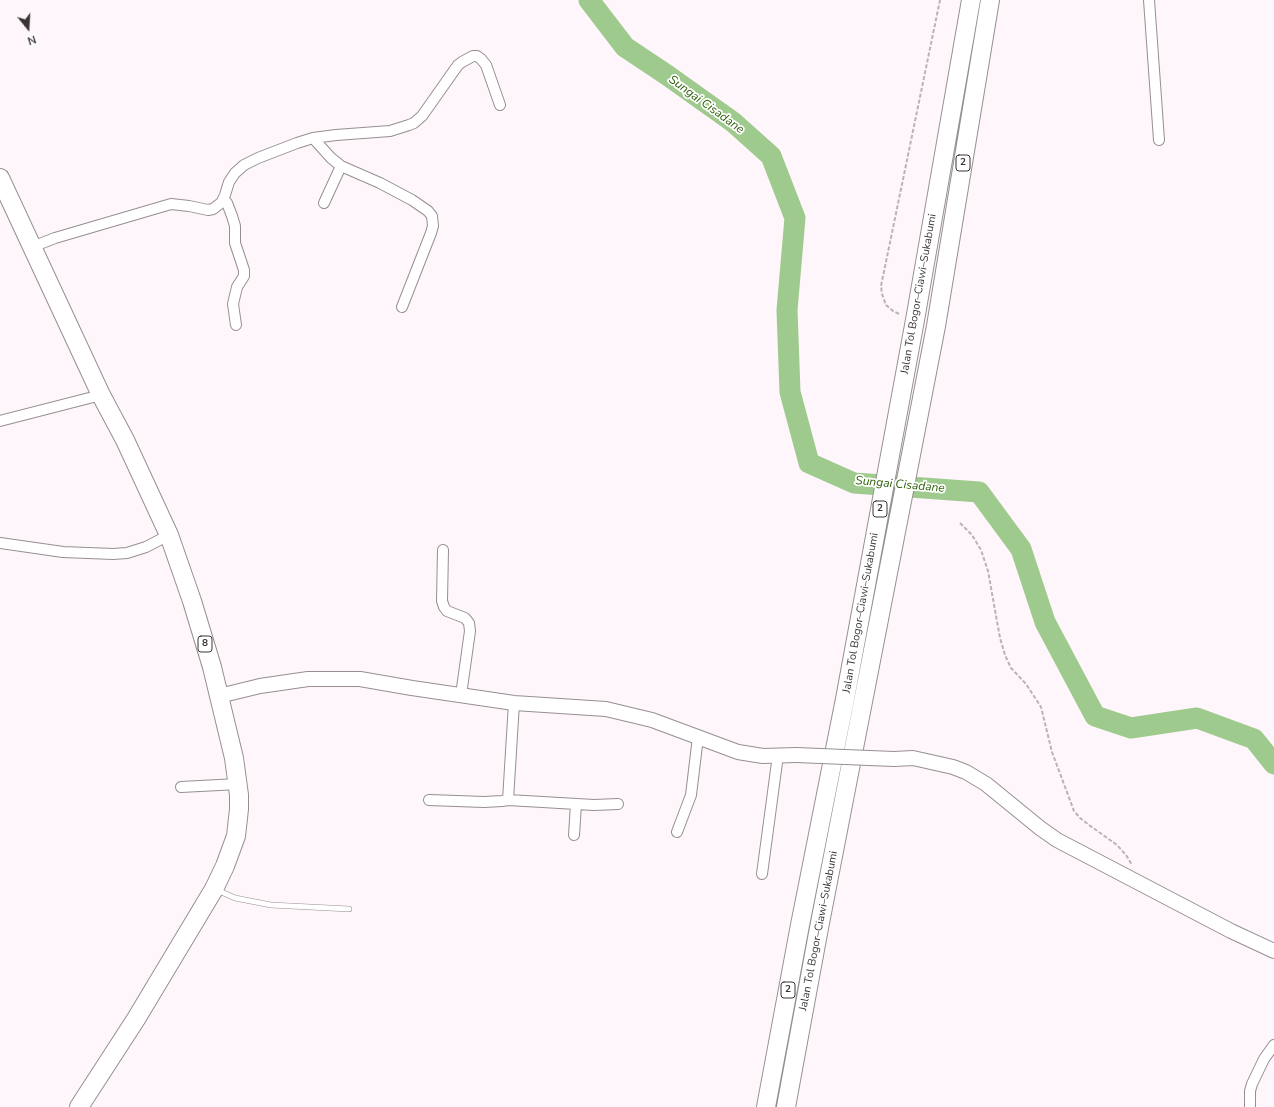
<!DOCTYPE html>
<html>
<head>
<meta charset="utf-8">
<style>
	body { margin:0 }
	#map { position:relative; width:1274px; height:1107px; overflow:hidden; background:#fef6fa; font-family:"Nunito Sans",sans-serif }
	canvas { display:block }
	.north { position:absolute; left:8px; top:8px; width:40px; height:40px; -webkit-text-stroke:3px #fff; paint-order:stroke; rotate:162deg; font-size:11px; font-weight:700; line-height:16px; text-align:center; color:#383537 }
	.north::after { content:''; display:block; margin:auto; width:14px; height:18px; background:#383537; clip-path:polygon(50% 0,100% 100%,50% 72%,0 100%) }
</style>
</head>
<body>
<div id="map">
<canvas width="1274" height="1107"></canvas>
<div class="north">N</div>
</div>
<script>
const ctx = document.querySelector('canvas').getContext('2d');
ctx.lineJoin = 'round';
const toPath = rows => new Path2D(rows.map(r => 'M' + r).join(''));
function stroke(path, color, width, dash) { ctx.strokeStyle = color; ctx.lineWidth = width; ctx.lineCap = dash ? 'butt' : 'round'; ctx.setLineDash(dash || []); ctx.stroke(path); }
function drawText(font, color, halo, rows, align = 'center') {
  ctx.font = font + ' "Nunito Sans",sans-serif'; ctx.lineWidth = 3.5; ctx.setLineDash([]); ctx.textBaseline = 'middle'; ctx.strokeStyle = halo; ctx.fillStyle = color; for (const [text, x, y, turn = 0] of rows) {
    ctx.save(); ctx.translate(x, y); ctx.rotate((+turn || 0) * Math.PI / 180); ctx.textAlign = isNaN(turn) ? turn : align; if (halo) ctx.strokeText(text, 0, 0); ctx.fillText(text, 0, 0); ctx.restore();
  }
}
const river = toPath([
	[589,0,625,47,667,75,733,122,771,156,795,218,787,310,790,392,809,463,854,483,979,492,1021,549,1045,622,1095,716,1131,728,1197,718,1254,739,1274,764]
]);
const path = toPath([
	[899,314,893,311,886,305,882,294,881,286,940,0],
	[960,523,972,535,981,550,988,571,1000,638,1005,655,1011,668,1026,684,1041,707,1052,752,1074,811,1080,818,1089,825,1117,845,1126,855,1132,865]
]);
const lane = toPath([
	[217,890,235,898,271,905,349,909]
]);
const street = toPath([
	[1149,0,1159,140],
	[313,138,331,158,341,166,380,183,412,200,428,211,432,216,433,226,431,233,402,307],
	[223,199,227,203,232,216,235,226,235,243,244,270,244,276,237,287,233,304,236,325],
	[324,203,341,166],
	[32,247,55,238,171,204,189,206,208,210,213,209,222,202,225,195,229,182,235,173,244,165,258,158,297,143,313,138,336,135,390,131,409,125,414,123,422,116,458,65,462,62,473,56,477,56,481,59,486,65,500,105],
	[0,421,101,395],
	[0,543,63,552,113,554,127,553,146,547,169,535],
	[443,550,442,601,444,607,447,611,465,618,469,623,470,631,461,695],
	[181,787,238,784],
	[429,800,484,802,502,801,508,800,514,703],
	[508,800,594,805,618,804],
	[677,832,691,795,698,737],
	[574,835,576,804],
	[762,874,778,755],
	[1250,1107,1250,1091,1252,1084,1264,1059,1274,1045]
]);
const secondary = toPath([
	[219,696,260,686,308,679,360,679,412,688,514,703,606,709,652,720,738,752,763,756,796,755],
	[894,759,913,758,953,767,966,772,986,784,1040,828,1057,840,1231,931,1274,951]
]);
const highway = toPath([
	[0,178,101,395,125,440,169,535,192,601,212,667,234,758,239,795,239,809,236,836,225,866,214,889,136,1019,79,1107],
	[766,1107,800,925,845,699,915,320,971,0],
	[786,1107,819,928,936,326,990,0]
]);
const secondaryBridge = toPath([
	[796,755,894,759]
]);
const shields = [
	[963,163,14],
	[880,509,14],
	[205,644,14],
	[788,990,14]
];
const shieldNames = [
	["2",963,163],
	["2",880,509],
	["8",205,644],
	["2",788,990]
];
const streetNames = [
	["Jalan Tol Bogor–Ciawi–Sukabumi",919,294,-80],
	["Jalan Tol Bogor–Ciawi–Sukabumi",861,613,-80],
	["Jalan Tol Bogor–Ciawi–Sukabumi",819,931,-79]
];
const waterNames = [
	["Sungai Cisadane",706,105,36],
	["Sungai Cisadane",900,485,5]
];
stroke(river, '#9fca8e', 21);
stroke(lane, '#968f92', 6);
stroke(street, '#968f92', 12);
stroke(secondary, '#968f92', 16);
stroke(highway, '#968f92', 20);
stroke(path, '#b9b3b6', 2, [4, 2]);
stroke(lane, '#fff', 5);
stroke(street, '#fff', 10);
stroke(secondary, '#fff', 14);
stroke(highway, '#fff', 18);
stroke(secondaryBridge, '#968f92', 16, []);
stroke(secondaryBridge, '#fff', 14);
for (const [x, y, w] of shields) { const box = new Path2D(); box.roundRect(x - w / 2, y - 8, w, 16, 3); ctx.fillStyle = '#fff'; ctx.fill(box); stroke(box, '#383537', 1); }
drawText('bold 10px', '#383537', null, shieldNames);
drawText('11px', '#383537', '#fff', streetNames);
drawText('italic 12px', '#2b5e08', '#fff', waterNames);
</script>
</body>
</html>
